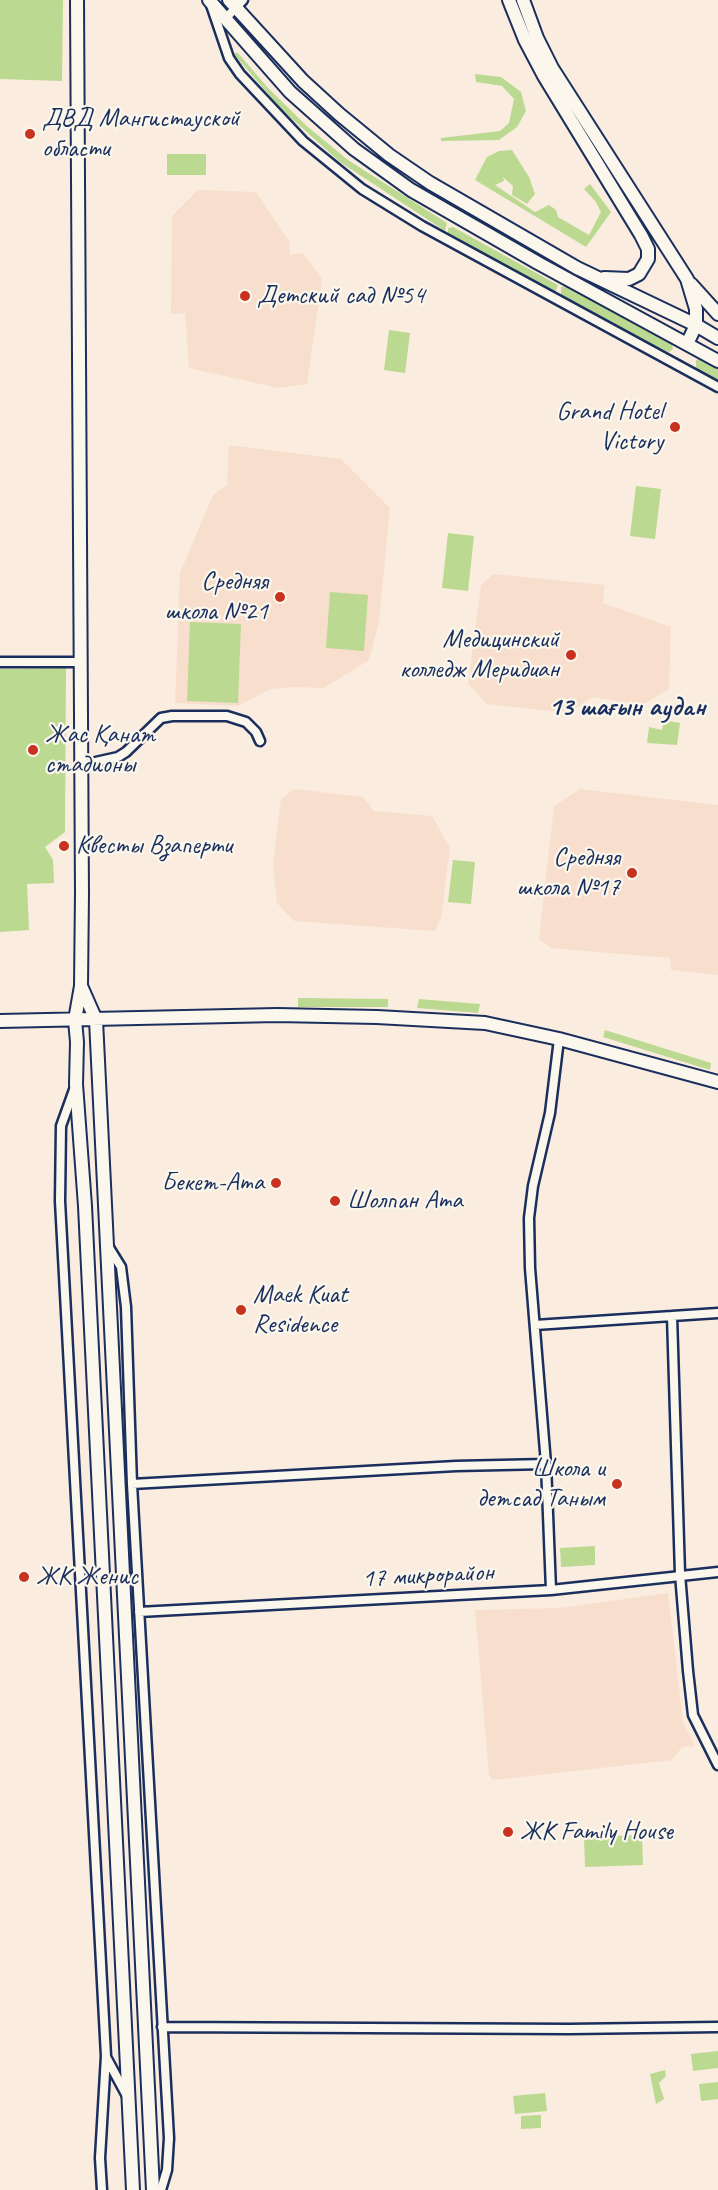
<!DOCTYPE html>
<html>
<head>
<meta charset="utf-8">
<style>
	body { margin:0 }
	canvas { display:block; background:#faecde }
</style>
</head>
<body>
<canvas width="718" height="2190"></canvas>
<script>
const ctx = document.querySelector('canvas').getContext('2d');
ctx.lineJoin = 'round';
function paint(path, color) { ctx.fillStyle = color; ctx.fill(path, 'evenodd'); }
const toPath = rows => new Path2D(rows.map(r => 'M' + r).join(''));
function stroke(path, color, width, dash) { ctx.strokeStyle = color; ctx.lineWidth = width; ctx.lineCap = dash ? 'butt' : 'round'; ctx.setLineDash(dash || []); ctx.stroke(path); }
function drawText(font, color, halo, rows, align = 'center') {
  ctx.font = font + ' Caveat,sans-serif'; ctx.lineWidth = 4.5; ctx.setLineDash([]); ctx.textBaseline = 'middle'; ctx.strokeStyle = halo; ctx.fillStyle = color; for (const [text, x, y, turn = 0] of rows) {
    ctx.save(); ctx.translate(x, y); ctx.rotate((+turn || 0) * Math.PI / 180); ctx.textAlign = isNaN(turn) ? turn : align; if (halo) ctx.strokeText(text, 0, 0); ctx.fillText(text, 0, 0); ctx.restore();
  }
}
const built = toPath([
	[198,190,256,192,289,241,290,255,303,253,322,279,307,384,278,388,189,368,185,313,171,314,172,216],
	[229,445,341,459,390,508,379,622,369,660,324,688,295,687,270,689,238,706,175,703,180,573,213,495,227,485],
	[493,574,604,585,603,603,671,627,669,689,642,705,593,697,568,713,487,704,468,684,481,585],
	[294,789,363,797,374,811,432,816,450,848,441,918,435,931,294,921,277,903,273,864,281,799],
	[580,789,718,805,718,975,671,970,670,958,551,948,539,939,554,806],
	[668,1593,683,1722,695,1746,682,1747,672,1760,493,1780,489,1775,475,1610,560,1608]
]);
const green = toPath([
	[0,0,63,0,62,81,0,79],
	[233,53,238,53,268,88,308,127,348,160,447,223,445,231,340,162,282,110],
	[475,74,501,77,521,92,526,111,517,127,499,140,441,141,441,138,500,131,509,123,514,99,502,86,476,82],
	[512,150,529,177,535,194,527,204,512,195,513,186,503,177,504,181,495,185,535,212,549,205,556,210,558,217,589,235,601,212,596,202,584,189,590,184,611,212,586,247,475,180,487,157,499,151],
	[167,154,206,154,206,175,167,175],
	[453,227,558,285,555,293,448,236,448,228],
	[566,286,672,344,673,349,669,352,651,344,561,296,561,287],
	[389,330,410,333,405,373,384,370],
	[701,358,718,368,718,380,696,368,696,360],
	[636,486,661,489,655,539,630,536],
	[448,533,474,536,468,591,442,588],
	[330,592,368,595,364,651,326,648],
	[190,622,241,624,238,703,187,701],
	[66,668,65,832,45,847,53,860,54,883,27,884,29,930,0,932,0,669],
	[664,720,680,723,677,745,647,743,649,727,662,730],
	[453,860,475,862,471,904,448,902],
	[298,998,388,999,388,1007,298,1007],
	[419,999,480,1004,478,1013,417,1008],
	[605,1030,711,1063,710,1070,603,1037],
	[595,1546,595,1565,561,1567,560,1548],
	[642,1835,643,1865,585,1867,584,1837],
	[718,2051,718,2068,693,2071,691,2054],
	[665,2070,666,2076,659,2083,664,2099,656,2104,650,2074],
	[718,2082,718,2099,701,2101,699,2084],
	[545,2093,547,2111,515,2114,513,2096],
	[541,2115,541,2128,521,2129,521,2116]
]);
const street = toPath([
	[211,5,229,58,240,74,303,141,362,189,422,226,718,387],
	[225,19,243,0],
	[0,662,81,662],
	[82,765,118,757,126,752,161,718,172,716,227,716,246,722,256,732,260,741],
	[75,1087,61,1126,60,1201,106,2056,100,2158,102,2190],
	[108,1246,121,1267,126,1307,132,1484,169,2138,167,2170,161,2190],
	[672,1316,680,1574,688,1671,693,1715,718,1765],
	[535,1325,718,1313],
	[132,1484,456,1466,546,1464],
	[551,1590,546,1464,530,1268,529,1218,533,1186,550,1113,559,1039],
	[139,1612,551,1590,718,1572],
	[162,2027,569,2029,718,2027],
	[106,2057,127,2096]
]);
const secondary = toPath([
	[77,0,82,893,81,986,75,1020,77,1042,76,1084,85,1206,133,2190],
	[209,0,290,92,354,149,411,190,538,263,718,361],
	[229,0,303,81,339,114,389,155,430,183,577,268,696,325,718,338],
	[509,0,525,40,544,76,641,235,648,249,648,259,639,274,629,279,604,278],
	[523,0,537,38,552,68,687,279,696,309,696,325,687,344],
	[691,284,718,314],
	[81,986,96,1020,153,2190],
	[0,1021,277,1015,377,1017,485,1023,559,1039,718,1082]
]);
const markers = [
	[30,134,6,"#c8321e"],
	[245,296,6,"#c8321e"],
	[675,427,6,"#c8321e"],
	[280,597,6,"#c8321e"],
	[571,655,6,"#c8321e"],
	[33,750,6,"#c8321e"],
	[64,846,6,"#c8321e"],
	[632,873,6,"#c8321e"],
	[276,1183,6,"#c8321e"],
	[335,1201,6,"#c8321e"],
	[241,1310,6,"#c8321e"],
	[617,1484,6,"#c8321e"],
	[24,1577,6,"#c8321e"],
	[508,1832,6,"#c8321e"]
];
const poiNames = [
	["ДВД Мангистауской",42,119],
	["области",42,149],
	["Детский сад №54",257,296],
	["Grand Hotel",663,412,"right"],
	["Victory",663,442,"right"],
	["Средняя",268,582,"right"],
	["школа №21",268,612,"right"],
	["Медицинский",559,640,"right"],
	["колледж Меридиан",559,670,"right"],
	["Жас Қанат",45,735],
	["стадионы",45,765],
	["Квесты Взаперти",76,846],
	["Средняя",620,858,"right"],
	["школа №17",620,888,"right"],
	["Бекет-Ата",264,1183,"right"],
	["Шолпан Ата",347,1201],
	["Maek Kuat",253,1295],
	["Residence",253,1325],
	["Школа и",605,1469,"right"],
	["детсад Таным",605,1499,"right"],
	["ЖК Женис",36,1577],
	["ЖК Family House",520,1832]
];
const streetNames = [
	["17 микрорайон",428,1576,-3]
];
const neighbourhoodNames = [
	["13 шағын аудан",627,708]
];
paint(built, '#f8dfcd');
paint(green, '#bcd992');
stroke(street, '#1b2f5e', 13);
stroke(secondary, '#1b2f5e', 16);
stroke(street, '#fbf7ec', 8);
stroke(secondary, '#fbf7ec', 12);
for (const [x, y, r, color] of markers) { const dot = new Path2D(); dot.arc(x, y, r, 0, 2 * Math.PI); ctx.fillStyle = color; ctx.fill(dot); stroke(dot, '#fbf7ec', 2); }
drawText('26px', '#1b2f5e', '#fbf7ec', poiNames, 'left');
drawText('26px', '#1b2f5e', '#fbf7ec', streetNames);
drawText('bold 27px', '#1b2f5e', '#fbf7ec', neighbourhoodNames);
</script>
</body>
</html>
